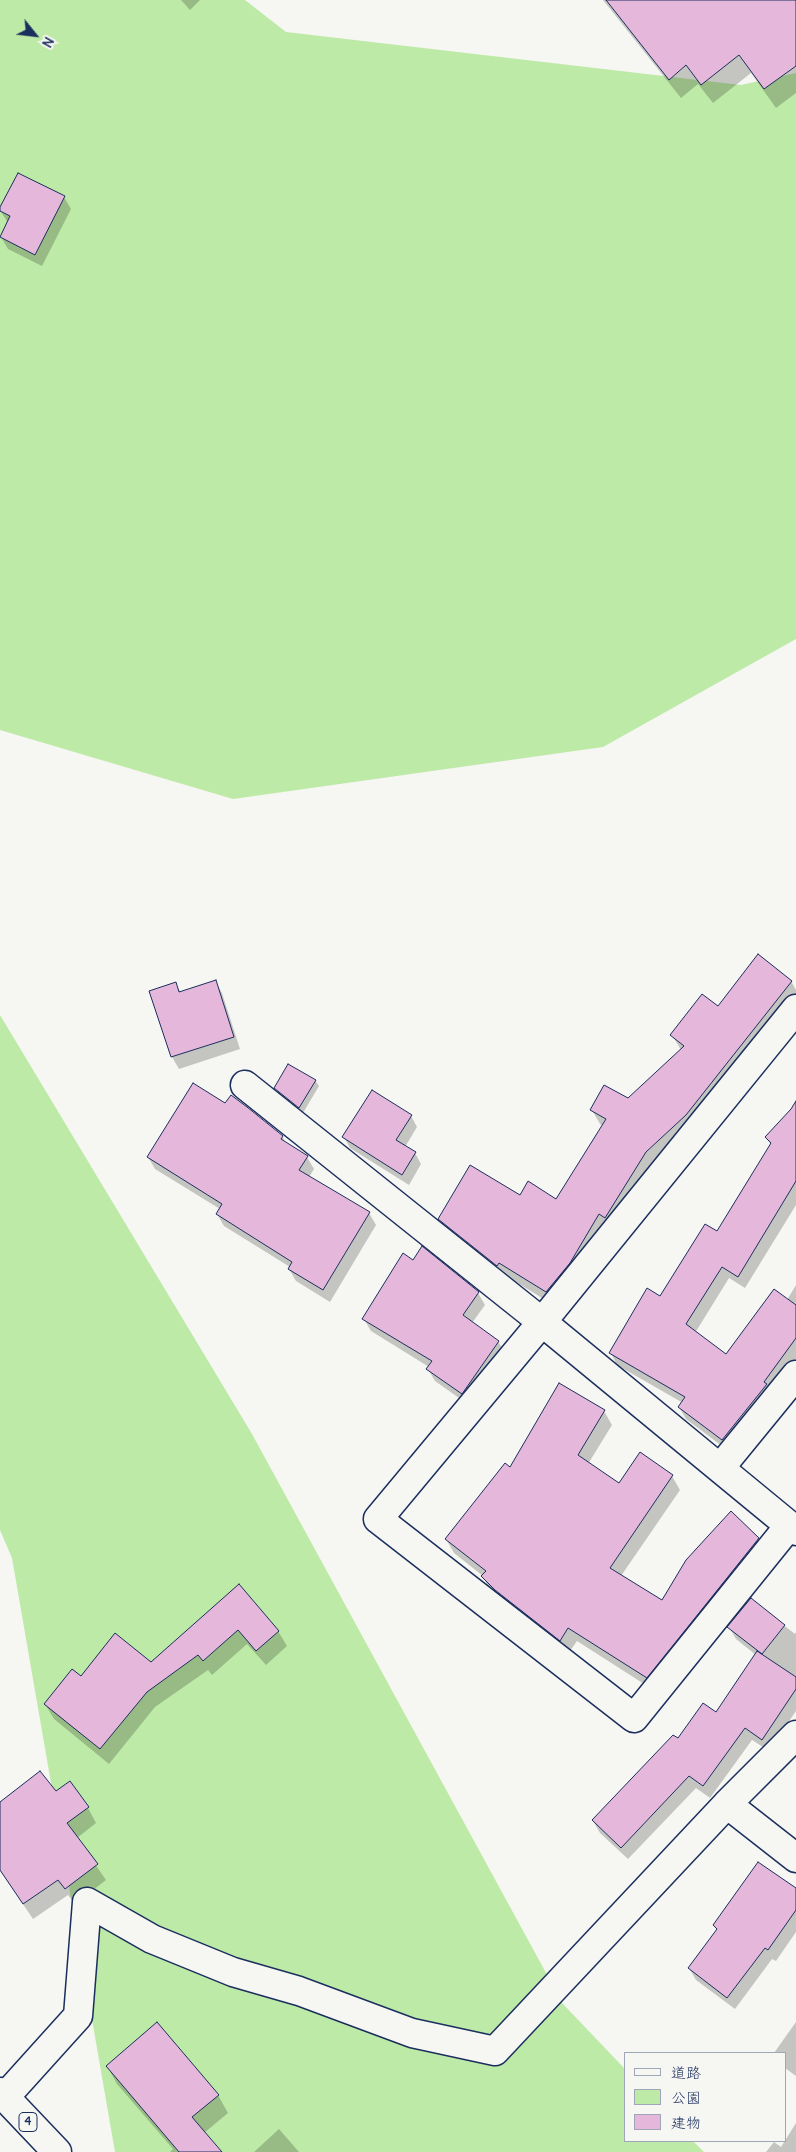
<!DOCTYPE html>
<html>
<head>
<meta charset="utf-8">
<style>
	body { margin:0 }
	#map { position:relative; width:796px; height:2152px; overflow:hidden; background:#f6f6f2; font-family:Delius,"Klee One",sans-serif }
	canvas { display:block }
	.legend { position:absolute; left:624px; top:2052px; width:162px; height:90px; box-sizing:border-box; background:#f6f6f2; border:1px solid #9ea6b7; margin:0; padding:6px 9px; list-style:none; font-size:15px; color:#1b2f5e }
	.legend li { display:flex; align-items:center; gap:10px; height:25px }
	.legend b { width:25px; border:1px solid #9ea6b7 }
	.north { position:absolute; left:10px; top:10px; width:50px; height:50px; -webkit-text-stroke:4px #f6f6f2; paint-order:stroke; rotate:119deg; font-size:14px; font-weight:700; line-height:20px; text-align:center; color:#1b2f5e }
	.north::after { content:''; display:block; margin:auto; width:18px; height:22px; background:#1b2f5e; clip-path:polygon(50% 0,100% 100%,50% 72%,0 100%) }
</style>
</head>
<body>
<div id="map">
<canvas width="796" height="2152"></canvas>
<ul class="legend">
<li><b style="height:6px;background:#f6f6f2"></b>道路</li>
<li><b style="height:14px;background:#beeaa8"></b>公園</li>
<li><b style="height:14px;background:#e5b7da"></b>建物</li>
</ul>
<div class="north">N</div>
</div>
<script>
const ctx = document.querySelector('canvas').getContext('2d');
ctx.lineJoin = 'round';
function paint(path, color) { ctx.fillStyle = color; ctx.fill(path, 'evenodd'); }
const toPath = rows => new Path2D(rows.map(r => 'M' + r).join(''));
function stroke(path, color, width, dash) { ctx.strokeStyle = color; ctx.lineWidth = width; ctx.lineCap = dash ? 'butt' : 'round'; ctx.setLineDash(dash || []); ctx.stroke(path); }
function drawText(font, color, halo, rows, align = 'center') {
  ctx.font = font + ' Delius,sans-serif'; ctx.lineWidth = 4; ctx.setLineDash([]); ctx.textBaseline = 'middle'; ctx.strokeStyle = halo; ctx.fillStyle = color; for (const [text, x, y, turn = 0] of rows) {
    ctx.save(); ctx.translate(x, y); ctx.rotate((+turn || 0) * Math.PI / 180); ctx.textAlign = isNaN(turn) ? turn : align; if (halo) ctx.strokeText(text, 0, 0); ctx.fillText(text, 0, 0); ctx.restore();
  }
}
const green = toPath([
	[0,0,245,0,286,32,741,85,796,73,796,639,603,747,233,799,0,730],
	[0,1015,252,1434,563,2004,625,2069,625,2141,693,2141,704,2152,115,2152,12,1558,0,1530]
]);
const shadow = toPath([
	[181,0,200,0,190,10],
	[603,0,796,0,796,93,776,108,751,73,713,103,698,84,681,98],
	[64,197,71,209,42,266,8,249,1,237,8,223,0,210],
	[215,981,222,993,240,1049,179,1069,172,1057,151,992,176,984,181,993],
	[791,981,796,990,796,1001,555,1306,508,1277,506,1280,448,1234,439,1219,520,1196,556,1200,603,1126,600,1124,592,1110,629,1100,681,1050,672,1035,718,1007],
	[315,1080,319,1086,303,1113,279,1094,276,1088],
	[796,1105,796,1205,745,1288,729,1278,695,1333,727,1356,787,1300,796,1285,796,1359,730,1452,686,1419,679,1407,683,1403,617,1365,611,1353,718,1233,771,1145,766,1137],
	[411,1116,417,1127,405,1147,415,1153,421,1164,409,1185,350,1148,344,1137],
	[282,1136,287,1145,307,1157,314,1169,309,1177,369,1213,376,1225,330,1302,296,1281,289,1269,290,1267,224,1226,217,1214,220,1209,155,1169,148,1157],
	[414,1261,478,1293,485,1305,472,1323,498,1341,505,1354,469,1405,435,1381,428,1369,429,1367,371,1331,364,1319],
	[604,1411,612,1425,588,1464,619,1485,672,1476,680,1490,621,1576,662,1602,758,1539,766,1553,655,1691,577,1641,568,1654,490,1591,483,1576,454,1553,446,1539,510,1469],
	[239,1586,278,1631,287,1646,266,1665,247,1644,212,1675,208,1670,155,1707,109,1764,54,1719,45,1704,81,1678,151,1664],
	[751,1600,795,1634,796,1632,796,1711,769,1751,752,1740,710,1798,696,1788,628,1859,600,1833,593,1821,678,1740,717,1714,756,1655,736,1639,729,1627],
	[55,1793,88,1808,96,1823,77,1838,106,1880,75,1904,68,1895,33,1919,0,1870,0,1822],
	[796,1897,796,1932,776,1961,772,1959,735,2009,696,1980,689,1968,717,1931,714,1925],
	[796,2022,796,2076,785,2068,785,2053,774,2053],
	[107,2066,218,2095,228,2113,204,2133,221,2152,170,2152,173,2149,117,2084],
	[796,2123,796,2152,766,2152,774,2142,781,2147],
	[279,2129,299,2152,254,2152]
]);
const building = toPath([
	[606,0,796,0,796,66,764,89,739,55,701,85,686,65,669,80,606,0],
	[18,173,65,196,35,255,0,237,10,216,0,211,0,207,18,173],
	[758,954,792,981,686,1115,646,1152,605,1218,599,1214,570,1263,546,1292,499,1263,497,1266,438,1219,470,1165,520,1195,528,1181,556,1199,606,1119,590,1110,604,1085,628,1098,684,1046,670,1035,702,994,718,1006,758,954],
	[216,980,234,1037,171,1057,149,991,176,982,179,992,216,980],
	[288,1064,316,1080,299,1108,274,1088,288,1064],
	[193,1083,225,1103,231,1095,247,1107,283,1136,281,1139,308,1156,299,1170,370,1212,323,1290,288,1269,292,1262,216,1214,222,1204,147,1157,193,1083],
	[372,1090,412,1115,396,1140,416,1152,402,1175,342,1137,372,1090],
	[796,1101,796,1181,738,1277,722,1267,686,1324,726,1354,774,1289,796,1305,796,1338,764,1382,767,1384,722,1440,678,1407,685,1397,609,1353,647,1288,660,1296,705,1224,717,1231,771,1143,765,1137,791,1109,796,1101],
	[422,1246,479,1292,463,1315,499,1341,462,1394,426,1369,432,1361,362,1319,403,1253,413,1260,422,1246],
	[559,1383,605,1410,578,1455,619,1483,640,1452,673,1475,610,1568,662,1600,686,1560,731,1511,759,1538,647,1678,568,1628,560,1641,495,1590,481,1576,486,1571,445,1539,505,1463,510,1467,559,1383],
	[239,1584,279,1631,256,1651,238,1630,203,1661,198,1655,147,1692,100,1749,44,1704,72,1669,81,1676,115,1633,151,1662,239,1584],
	[751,1598,785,1625,762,1654,727,1627,751,1598],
	[757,1651,796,1677,796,1689,762,1740,745,1728,703,1786,689,1776,621,1848,592,1820,673,1735,678,1738,703,1703,716,1712,757,1651],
	[40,1771,56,1791,70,1781,89,1807,67,1823,98,1864,65,1889,58,1880,23,1904,0,1870,0,1802,40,1771],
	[758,1862,796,1888,796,1910,768,1950,765,1948,727,1998,688,1968,717,1929,713,1925,758,1862],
	[157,2022,219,2095,192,2117,222,2152,179,2152,106,2066,157,2022]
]);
const minor = toPath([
	[796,1009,542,1322,796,1531],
	[245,1085,542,1322,378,1519,634,1718,789,1526],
	[720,1468,796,1375],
	[727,1804,796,1858],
	[4,2098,78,2016,87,1902,152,1939,233,1972,299,1991,412,2033,495,2051,727,1804,796,1735]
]);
const highway = toPath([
	[0,2092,57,2152]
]);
const shields = [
	[28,2122,18]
];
const shieldNames = [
	["4",28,2122]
];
paint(green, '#beeaa8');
paint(shadow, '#0003');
paint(building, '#e5b7da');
stroke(building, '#1b2f5e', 1);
stroke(minor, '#1b2f5e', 31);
stroke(highway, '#1b2f5e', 31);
stroke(minor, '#f6f6f2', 28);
stroke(highway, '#f6f6f2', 28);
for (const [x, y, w] of shields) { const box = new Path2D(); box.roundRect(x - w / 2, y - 9.5, w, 19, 4); ctx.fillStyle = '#f6f6f2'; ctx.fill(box); stroke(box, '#1b2f5e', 1); }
drawText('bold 12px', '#1b2f5e', null, shieldNames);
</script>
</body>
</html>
